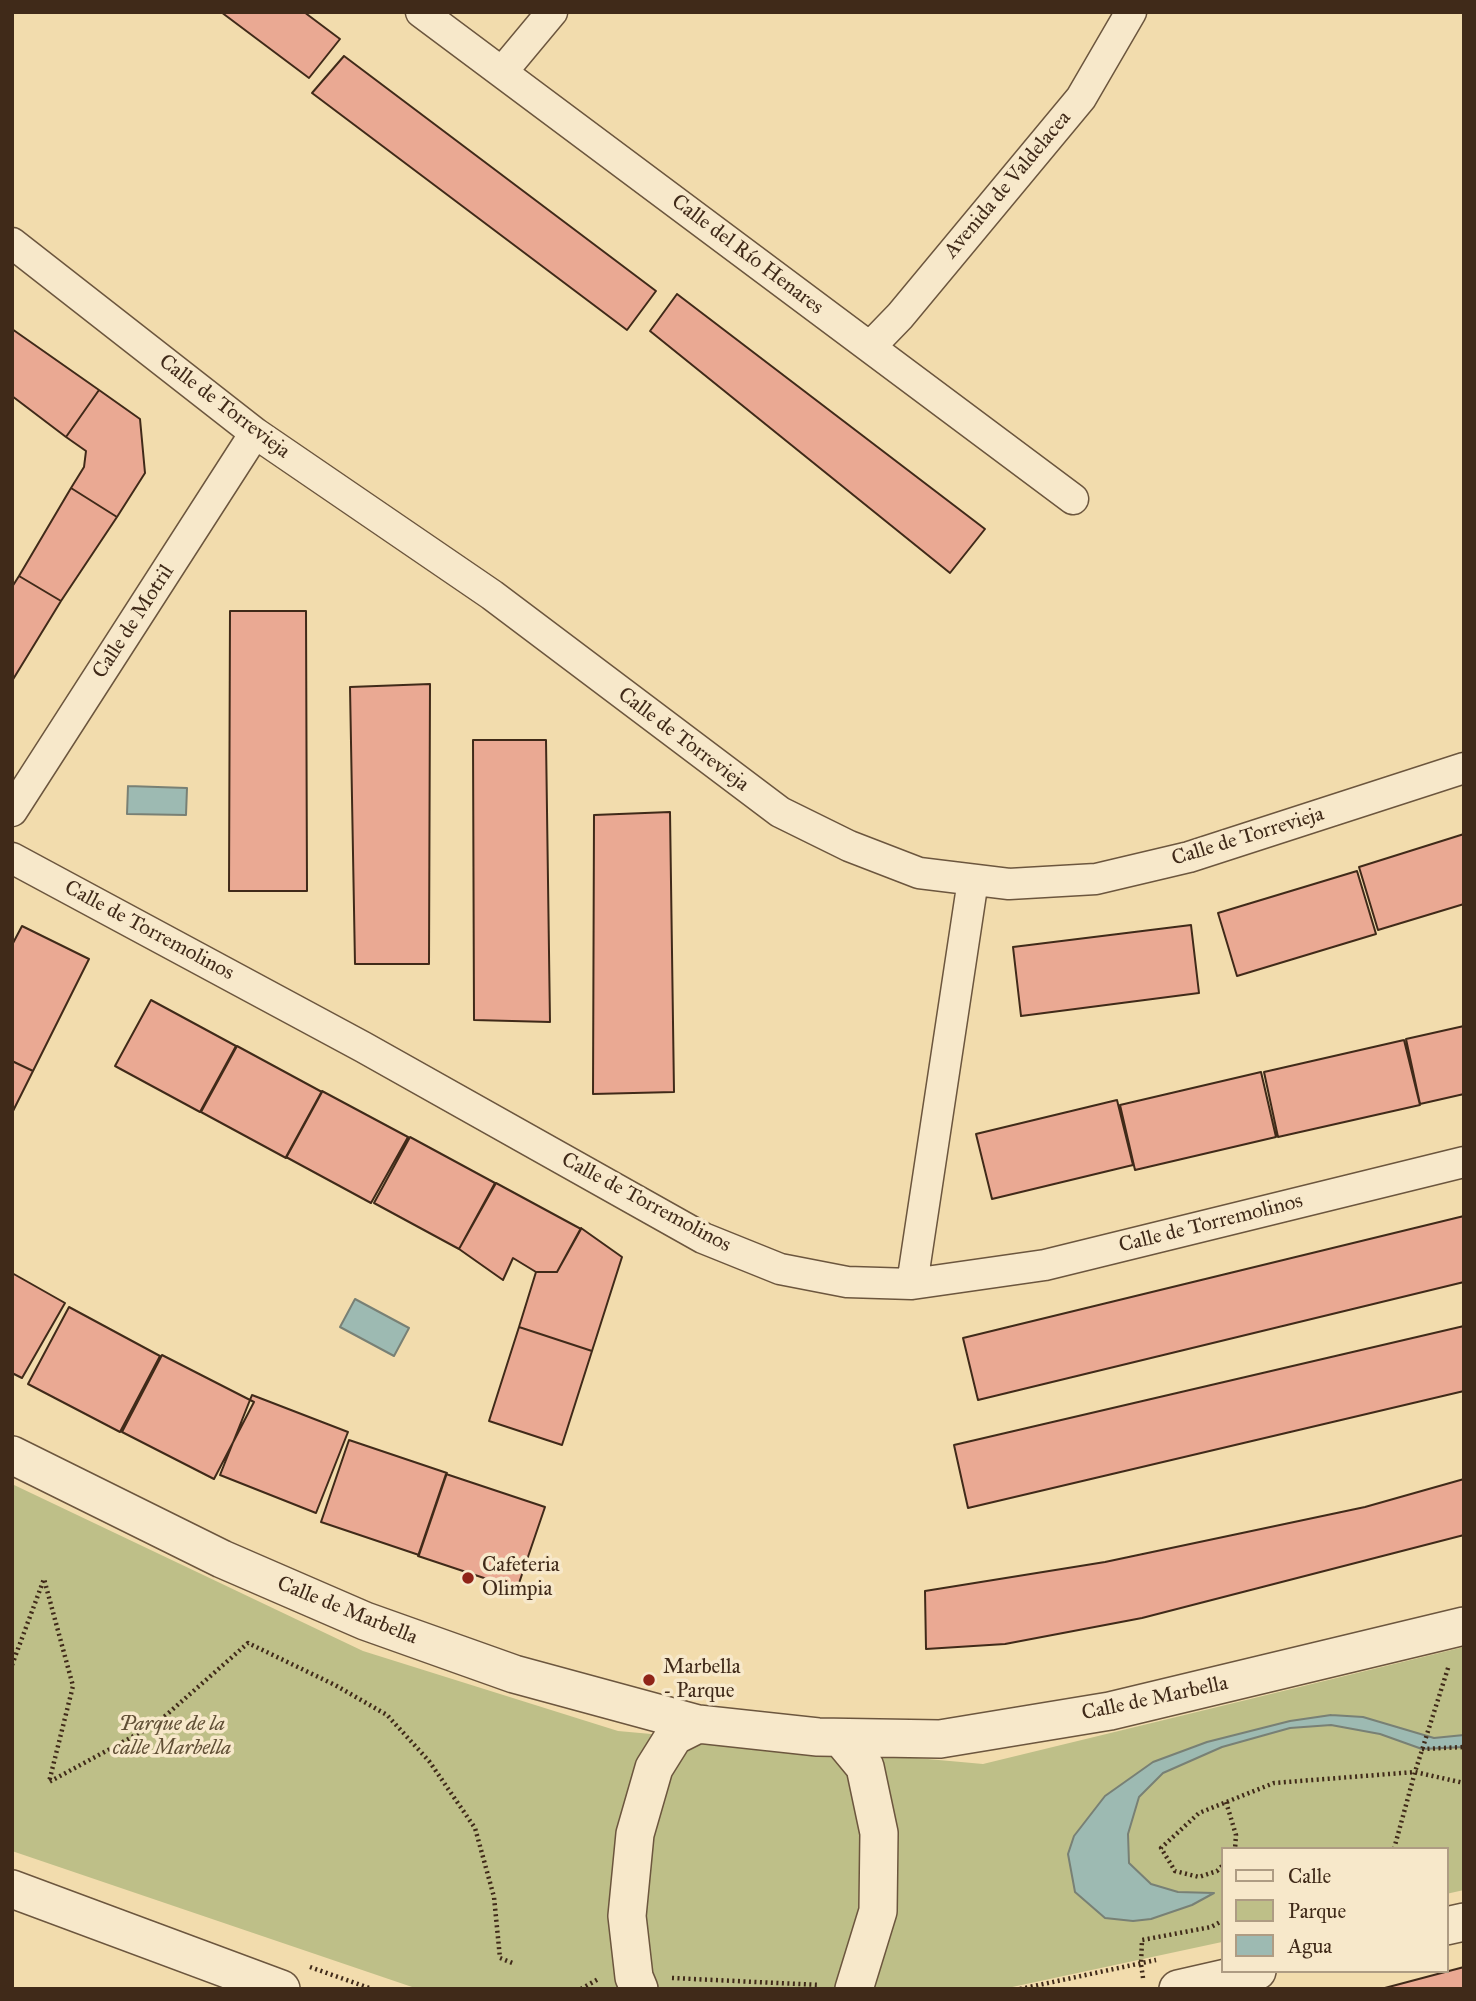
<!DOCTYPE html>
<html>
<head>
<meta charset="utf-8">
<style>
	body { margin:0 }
	#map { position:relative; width:1476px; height:2001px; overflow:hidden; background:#f2dcad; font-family:"IM FELL Great Primer",serif }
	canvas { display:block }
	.frame { position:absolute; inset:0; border:14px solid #402a19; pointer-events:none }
	.legend { position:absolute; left:1221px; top:1847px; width:228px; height:126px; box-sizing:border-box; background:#f7e8ca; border:2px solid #ae9c83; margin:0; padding:9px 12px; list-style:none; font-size:21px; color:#402a19 }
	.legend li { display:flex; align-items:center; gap:14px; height:35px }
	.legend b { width:35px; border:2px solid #ae9c83 }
</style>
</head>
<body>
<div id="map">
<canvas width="1476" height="2001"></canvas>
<div class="frame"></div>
<ul class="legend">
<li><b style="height:9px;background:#f7e8ca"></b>Calle</li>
<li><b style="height:19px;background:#bebf88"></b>Parque</li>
<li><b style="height:19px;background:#9dbab2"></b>Agua</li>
</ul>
</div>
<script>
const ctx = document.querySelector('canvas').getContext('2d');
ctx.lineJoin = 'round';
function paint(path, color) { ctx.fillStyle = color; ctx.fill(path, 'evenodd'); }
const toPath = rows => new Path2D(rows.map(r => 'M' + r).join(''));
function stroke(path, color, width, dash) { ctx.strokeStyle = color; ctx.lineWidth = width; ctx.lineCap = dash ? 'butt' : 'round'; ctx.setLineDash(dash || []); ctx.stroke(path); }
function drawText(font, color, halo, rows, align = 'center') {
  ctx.font = font + ' "IM FELL Great Primer",serif'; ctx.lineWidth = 7; ctx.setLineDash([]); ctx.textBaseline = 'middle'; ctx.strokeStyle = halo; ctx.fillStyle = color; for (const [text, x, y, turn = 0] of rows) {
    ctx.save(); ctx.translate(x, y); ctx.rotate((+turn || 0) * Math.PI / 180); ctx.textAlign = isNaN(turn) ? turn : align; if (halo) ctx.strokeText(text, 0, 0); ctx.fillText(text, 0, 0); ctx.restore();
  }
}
const green = toPath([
	[12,1484,363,1651,618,1731,983,1764,1464,1647,1464,1890,1446,1894,1446,1849,1222,1849,1222,1942,1003,1989,418,1989,12,1851]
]);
const water = toPath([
	[128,786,187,788,186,815,127,814,128,786],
	[355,1299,409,1328,394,1356,340,1327,355,1299],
	[1331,1715,1363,1717,1434,1738,1464,1735,1464,1747,1422,1749,1380,1734,1331,1725,1290,1728,1222,1747,1163,1773,1139,1797,1128,1834,1129,1863,1151,1884,1178,1892,1214,1893,1192,1905,1151,1919,1133,1921,1105,1918,1075,1892,1068,1854,1074,1836,1105,1796,1153,1762,1207,1742,1290,1721,1331,1715]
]);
const building = toPath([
	[221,12,304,12,340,39,309,78,221,12],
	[344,56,656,291,627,330,312,93,344,56],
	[677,294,985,529,950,573,650,331,677,294],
	[12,329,99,390,66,437,12,396,12,329],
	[99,390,140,419,145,473,117,517,71,488,84,467,86,451,66,437,99,390],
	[71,488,117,517,61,601,19,576,71,488],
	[19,576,61,601,12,681,12,587,19,576],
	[230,611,306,611,307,891,229,891,230,611],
	[430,684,429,964,355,964,350,687,430,684],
	[473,740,546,740,550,1022,474,1020,473,740],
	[670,812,674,1092,593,1094,594,815,670,812],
	[1464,834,1464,904,1378,930,1359,867,1464,834],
	[1357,871,1376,934,1237,976,1218,913,1357,871],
	[1191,925,1199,993,1021,1016,1013,947,1191,925],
	[22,926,89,959,33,1071,12,1061,12,945,22,926],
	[151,1000,236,1046,200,1112,115,1066,151,1000],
	[1464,1026,1464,1094,1420,1104,1406,1039,1464,1026],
	[1404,1040,1420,1105,1278,1137,1264,1072,1404,1040],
	[237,1046,322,1092,286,1158,201,1112,237,1046],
	[12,1061,33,1071,12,1113,12,1061],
	[1261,1072,1276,1137,1135,1170,1120,1105,1261,1072],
	[322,1091,408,1137,371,1203,286,1157,322,1091],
	[1117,1100,1133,1165,992,1199,976,1134,1117,1100],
	[410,1137,495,1183,459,1249,374,1203,410,1137],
	[496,1183,581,1229,557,1272,536,1272,513,1258,503,1280,459,1249,496,1183],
	[1464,1216,1464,1282,978,1400,963,1338,1464,1216],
	[581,1228,622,1257,592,1351,519,1327,536,1272,557,1272,581,1228],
	[12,1273,65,1303,22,1378,12,1373,12,1273],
	[69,1307,160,1356,120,1432,28,1384,69,1307],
	[1464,1326,1464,1391,968,1508,954,1445,1464,1326],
	[519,1327,592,1351,562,1445,489,1421,519,1327],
	[162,1355,254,1402,214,1479,122,1432,162,1355],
	[252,1395,348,1432,316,1513,220,1475,252,1395],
	[349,1440,447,1473,419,1555,321,1522,349,1440],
	[446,1474,545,1507,517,1589,418,1556,446,1474],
	[1464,1479,1464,1535,1142,1618,1005,1644,926,1649,925,1591,1105,1562,1365,1507,1464,1479],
	[1464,1967,1464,1989,1381,1989,1464,1967]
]);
const path = toPath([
	[12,1665,44,1579,73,1686,49,1782,156,1724,248,1643,335,1685,387,1715,429,1761,475,1828,494,1897,500,1958,515,1964],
	[1422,1749,1464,1747],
	[1226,1802,1236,1835,1235,1849],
	[1394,1849,1415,1772,1449,1665],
	[1222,1866,1217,1871,1199,1877,1175,1871,1161,1848,1199,1813,1274,1783,1415,1772,1464,1783],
	[310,1967,372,1989],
	[672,1978,820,1985],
	[1143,1978,1141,1964,1142,1940,1211,1927,1222,1921],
	[581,1989,600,1978],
	[1020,1989,1156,1960]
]);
const minor = toPath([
	[421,12,1073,499],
	[502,72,552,12],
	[12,243,255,433,492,595,780,812,849,846,919,873,1009,884,1096,879,1189,857,1464,768],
	[870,347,900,316,1081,98,1131,12],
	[12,811,255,433],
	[12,858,363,1047,703,1238,780,1269,847,1282,912,1284,1045,1265,1464,1162],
	[912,1284,973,880]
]);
const tertiary = toPath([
	[12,1455,222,1559,365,1621,514,1674,698,1724,818,1737,940,1739,1110,1711,1464,1626],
	[841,1738,865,1767,879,1833,878,1911,854,1989],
	[12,1889,281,1989],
	[1446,1926,1464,1922],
	[639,1989,634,1977,627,1916,635,1834,654,1768,674,1736,698,1724],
	[1178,1989,1257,1971]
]);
const markers = [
	[468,1578,7,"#8f2418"],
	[649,1680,7,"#8f2418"]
];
const streetNames = [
	["Avenida de Valdelacea",1008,185,-50],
	["Calle del Río Henares",747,255,37],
	["Calle de Torrevieja",224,407,37],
	["Calle de Motril",134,622,-57],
	["Calle de Torrevieja",683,740,37],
	["Calle de Torrevieja",1248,837,-17],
	["Calle de Torremolinos",149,931,28],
	["Calle de Torremolinos",646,1203,28],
	["Calle de Torremolinos",1211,1224,-14],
	["Calle de Marbella",347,1611,22],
	["Calle de Marbella",1155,1699,-12]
];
const poiNames = [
	["Cafeteria",482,1566],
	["Olimpia",482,1590],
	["Marbella",663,1668],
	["- Parque",663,1692]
];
const parkNames = [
	["Parque de la",172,1725],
	["calle Marbella",172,1749]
];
paint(green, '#bebf88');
paint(water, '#9dbab2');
stroke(water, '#788075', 2);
paint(building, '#eaa993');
stroke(building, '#402a19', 2);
stroke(minor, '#6c563e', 33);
stroke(tertiary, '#6c563e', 40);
stroke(path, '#402a19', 4.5, [2, 3.5]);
stroke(minor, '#f7e8ca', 30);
stroke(tertiary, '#f7e8ca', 37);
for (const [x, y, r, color] of markers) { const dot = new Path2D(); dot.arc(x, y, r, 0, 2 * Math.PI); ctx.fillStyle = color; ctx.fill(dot); stroke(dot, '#f7e8ca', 2.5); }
drawText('21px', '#402a19', '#f7e8ca', streetNames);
drawText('21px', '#402a19', '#f7e8ca', poiNames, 'left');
drawText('italic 21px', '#604f35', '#f7e8ca', parkNames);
</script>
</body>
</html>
